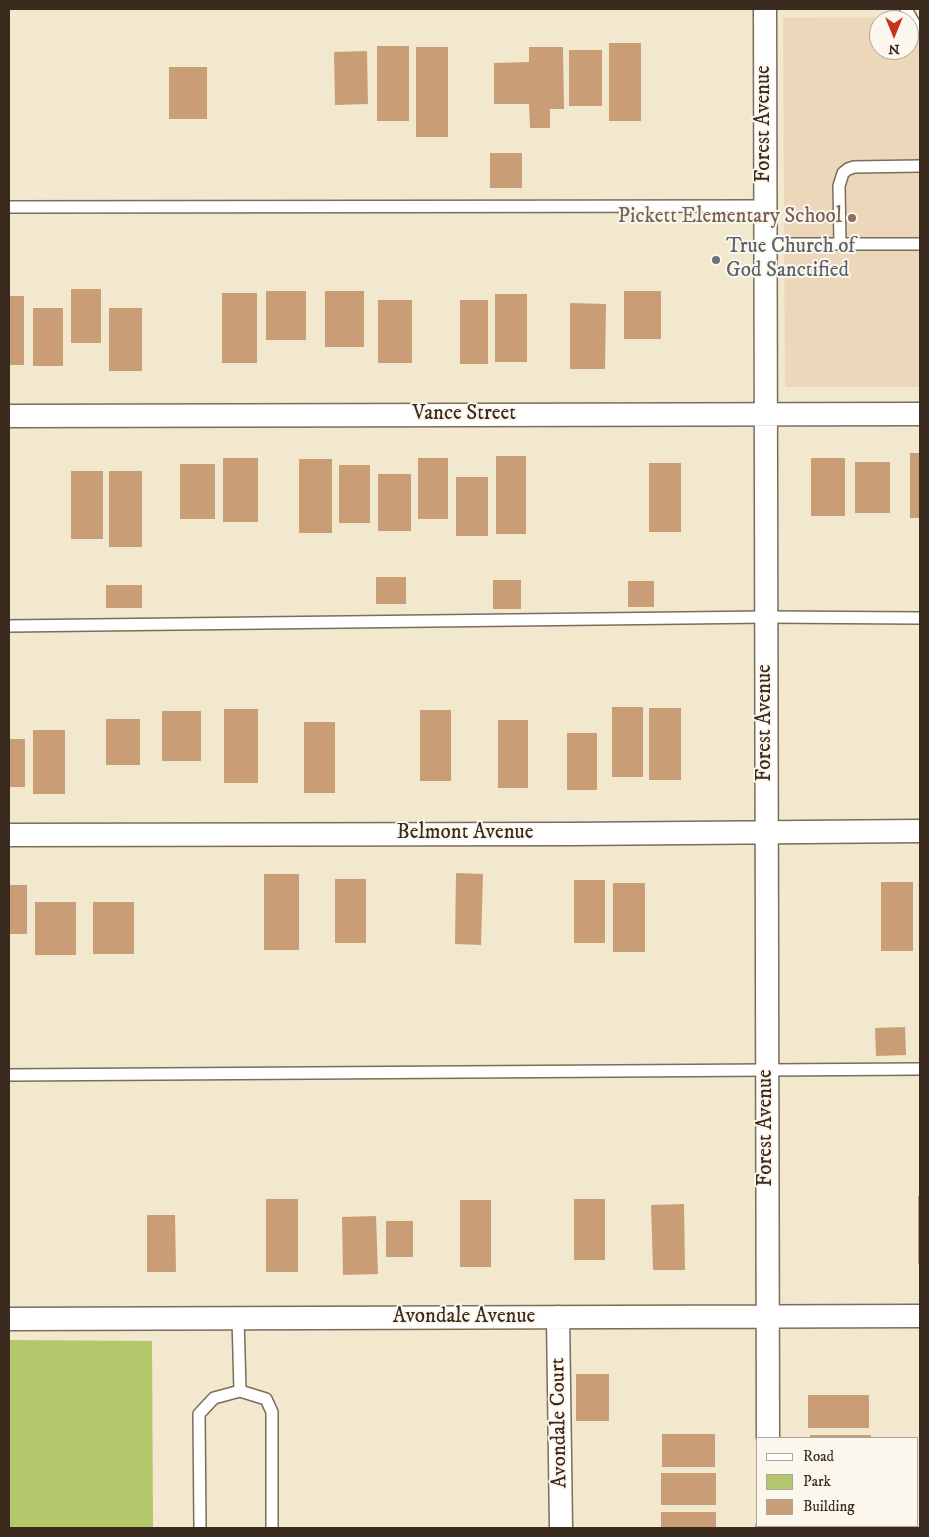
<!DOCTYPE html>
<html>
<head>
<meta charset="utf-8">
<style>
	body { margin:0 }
	#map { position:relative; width:929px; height:1537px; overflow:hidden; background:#f1e8cd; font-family:"IM FELL DW Pica",serif }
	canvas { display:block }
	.frame { position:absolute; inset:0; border:10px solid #3b2a1e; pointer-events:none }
	.legend { position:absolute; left:756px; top:1437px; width:162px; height:90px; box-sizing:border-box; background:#fbf7ec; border:1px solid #aea59a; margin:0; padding:6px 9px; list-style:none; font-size:15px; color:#3b2a1e }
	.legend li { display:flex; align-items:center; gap:10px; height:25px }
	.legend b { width:25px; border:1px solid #aea59a }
	.north { position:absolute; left:869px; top:10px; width:50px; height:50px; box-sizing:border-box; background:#fbf7ec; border:1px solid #aea59a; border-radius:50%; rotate:180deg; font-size:14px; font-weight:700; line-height:20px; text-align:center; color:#3b2a1e }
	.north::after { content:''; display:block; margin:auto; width:18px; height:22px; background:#c8321e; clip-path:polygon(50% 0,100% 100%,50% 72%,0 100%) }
</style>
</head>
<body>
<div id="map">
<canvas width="929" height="1537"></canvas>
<div class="frame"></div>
<ul class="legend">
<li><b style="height:6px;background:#fff"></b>Road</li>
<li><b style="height:14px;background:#b5c76b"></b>Park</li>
<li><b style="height:14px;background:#c99e77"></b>Building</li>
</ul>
<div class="north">N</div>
</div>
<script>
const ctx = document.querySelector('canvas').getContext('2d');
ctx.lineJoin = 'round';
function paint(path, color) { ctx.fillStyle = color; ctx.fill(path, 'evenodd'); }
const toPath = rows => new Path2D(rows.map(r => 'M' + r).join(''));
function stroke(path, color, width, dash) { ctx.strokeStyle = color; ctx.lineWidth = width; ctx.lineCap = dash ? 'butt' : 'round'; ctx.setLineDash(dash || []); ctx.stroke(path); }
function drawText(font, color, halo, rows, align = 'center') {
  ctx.font = font + ' "IM FELL DW Pica",serif'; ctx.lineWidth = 4; ctx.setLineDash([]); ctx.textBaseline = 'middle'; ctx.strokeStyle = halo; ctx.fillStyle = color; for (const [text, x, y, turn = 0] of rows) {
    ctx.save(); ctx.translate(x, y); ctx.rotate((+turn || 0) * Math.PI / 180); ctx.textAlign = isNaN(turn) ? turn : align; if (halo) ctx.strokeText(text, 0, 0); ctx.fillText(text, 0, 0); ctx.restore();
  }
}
const built = toPath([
	[920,17,920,387,785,387,783,18],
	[879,20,909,20,909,50,879,50]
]);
const green = toPath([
	[9,1340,152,1341,153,1528,9,1528]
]);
const building = toPath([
	[609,43,641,43,641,121,609,121],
	[377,46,409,46,409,121,377,121],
	[416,47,448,47,448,137,416,137],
	[529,47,563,47,564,109,550,109,550,128,530,128,529,104,494,104,494,63,529,62],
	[569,50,602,50,602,106,569,106],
	[367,51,368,104,335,105,334,52],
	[169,67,207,67,207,119,169,119],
	[490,153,522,153,522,188,490,188],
	[71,289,101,289,101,343,71,343],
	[266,291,306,291,306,340,266,340],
	[325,291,364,291,364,347,325,347],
	[624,291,661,291,661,339,624,339],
	[222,293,257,293,257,363,222,363],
	[495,294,527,294,527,362,495,362],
	[9,296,24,296,24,365,9,365],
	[378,300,412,300,412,363,378,363],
	[460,300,488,300,488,364,460,364],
	[570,303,606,304,605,369,570,369],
	[33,308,63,308,63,366,33,366],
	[109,308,142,308,142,371,109,371],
	[910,453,920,453,920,518,910,518],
	[496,456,526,456,526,534,496,534],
	[223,458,258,458,258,522,223,522],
	[418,458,448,458,448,519,418,519],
	[811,458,845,458,845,516,811,516],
	[299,459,332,459,332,533,299,533],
	[855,462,890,462,890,513,855,513],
	[649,463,681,463,681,532,649,532],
	[180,464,215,464,215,519,180,519],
	[339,465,370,465,370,523,339,523],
	[71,471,103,471,103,539,71,539],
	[109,471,142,471,142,547,109,547],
	[378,474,411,474,411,531,378,531],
	[456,477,488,477,488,536,456,536],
	[376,577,406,577,406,604,376,604],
	[493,580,521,580,521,609,493,609],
	[628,581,654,581,654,607,628,607],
	[106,585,142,585,142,608,106,608],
	[612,707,643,707,643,777,612,777],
	[649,708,681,708,681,780,649,780],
	[224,709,258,709,258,783,224,783],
	[420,710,451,710,451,781,420,781],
	[162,711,201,711,201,761,162,761],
	[106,719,140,719,140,765,106,765],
	[498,720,528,720,528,788,498,788],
	[304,722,335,722,335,793,304,793],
	[33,730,65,730,65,794,33,794],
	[567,733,597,733,597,790,567,790],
	[9,739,25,739,25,787,9,787],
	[456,873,483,874,481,945,455,944],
	[264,874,299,874,299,950,264,950],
	[335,879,366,879,366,943,335,943],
	[574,880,605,880,605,943,574,943],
	[881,882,913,882,913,951,881,951],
	[613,883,645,883,645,952,613,952],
	[9,885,27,885,27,934,9,934],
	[35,902,76,902,76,955,35,955],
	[93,902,134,902,134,954,93,954],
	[905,1027,906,1055,876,1056,875,1028],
	[918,1196,920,1196,920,1264,918,1264],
	[266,1199,298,1199,298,1272,266,1272],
	[574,1199,605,1199,605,1260,574,1260],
	[460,1200,491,1200,491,1267,460,1267],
	[684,1204,685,1270,653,1270,651,1205],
	[147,1215,175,1215,176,1272,147,1272],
	[376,1216,378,1274,343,1275,342,1217],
	[386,1221,413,1221,413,1257,386,1257],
	[576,1374,609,1374,609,1421,576,1421],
	[808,1395,869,1395,869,1428,808,1428],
	[662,1434,715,1434,715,1467,662,1467],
	[810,1435,871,1435,871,1438,810,1438],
	[661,1473,716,1473,716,1505,661,1505],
	[661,1512,716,1512,716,1528,661,1528],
	[810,1526,878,1526,878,1528,810,1528]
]);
const lane = toPath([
	[906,9,915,25,920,28],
	[9,207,765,206],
	[765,244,920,244],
	[840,244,839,186,843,173,848,169,854,167,920,166],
	[9,626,766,617,920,618],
	[9,1075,920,1069],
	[238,1318,240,1391],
	[200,1528,199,1414,214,1398,240,1391,266,1399,272,1412,272,1528]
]);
const street = toPath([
	[765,9,768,1438],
	[9,416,920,414],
	[9,835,571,834,920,831],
	[558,1317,561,1528],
	[9,1319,920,1316],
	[768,1526,768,1528]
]);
const markers = [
	[852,218,5,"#8d6e63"],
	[716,260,5,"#6b7280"]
];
const streetNames = [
	["Forest Avenue",765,124,-90],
	["Vance Street",464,415],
	["Forest Avenue",766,723,-90],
	["Belmont Avenue",465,834],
	["Forest Avenue",767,1128,-90],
	["Avondale Avenue",464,1318],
	["Avondale Court",560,1423,-91]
];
const educationNames = [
	["Pickett Elementary School",842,218]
];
const worshipNames = [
	["True Church of",726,248],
	["God Sanctified",726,272]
];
paint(built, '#ecd7ba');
paint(green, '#b5c76b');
paint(building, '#c99e77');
stroke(lane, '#7b6c5b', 14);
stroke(street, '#7b6c5b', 25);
stroke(lane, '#fff', 11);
stroke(street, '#fff', 22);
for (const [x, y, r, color] of markers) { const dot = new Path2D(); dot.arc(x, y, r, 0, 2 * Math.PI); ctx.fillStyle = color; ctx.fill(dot); stroke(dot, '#fbf7ec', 2); }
drawText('21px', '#3b2a1e', '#fbf7ec', streetNames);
drawText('21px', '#785e54', '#fbf7ec', educationNames, 'right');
drawText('21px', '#5b616d', '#fbf7ec', worshipNames, 'left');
</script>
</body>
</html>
